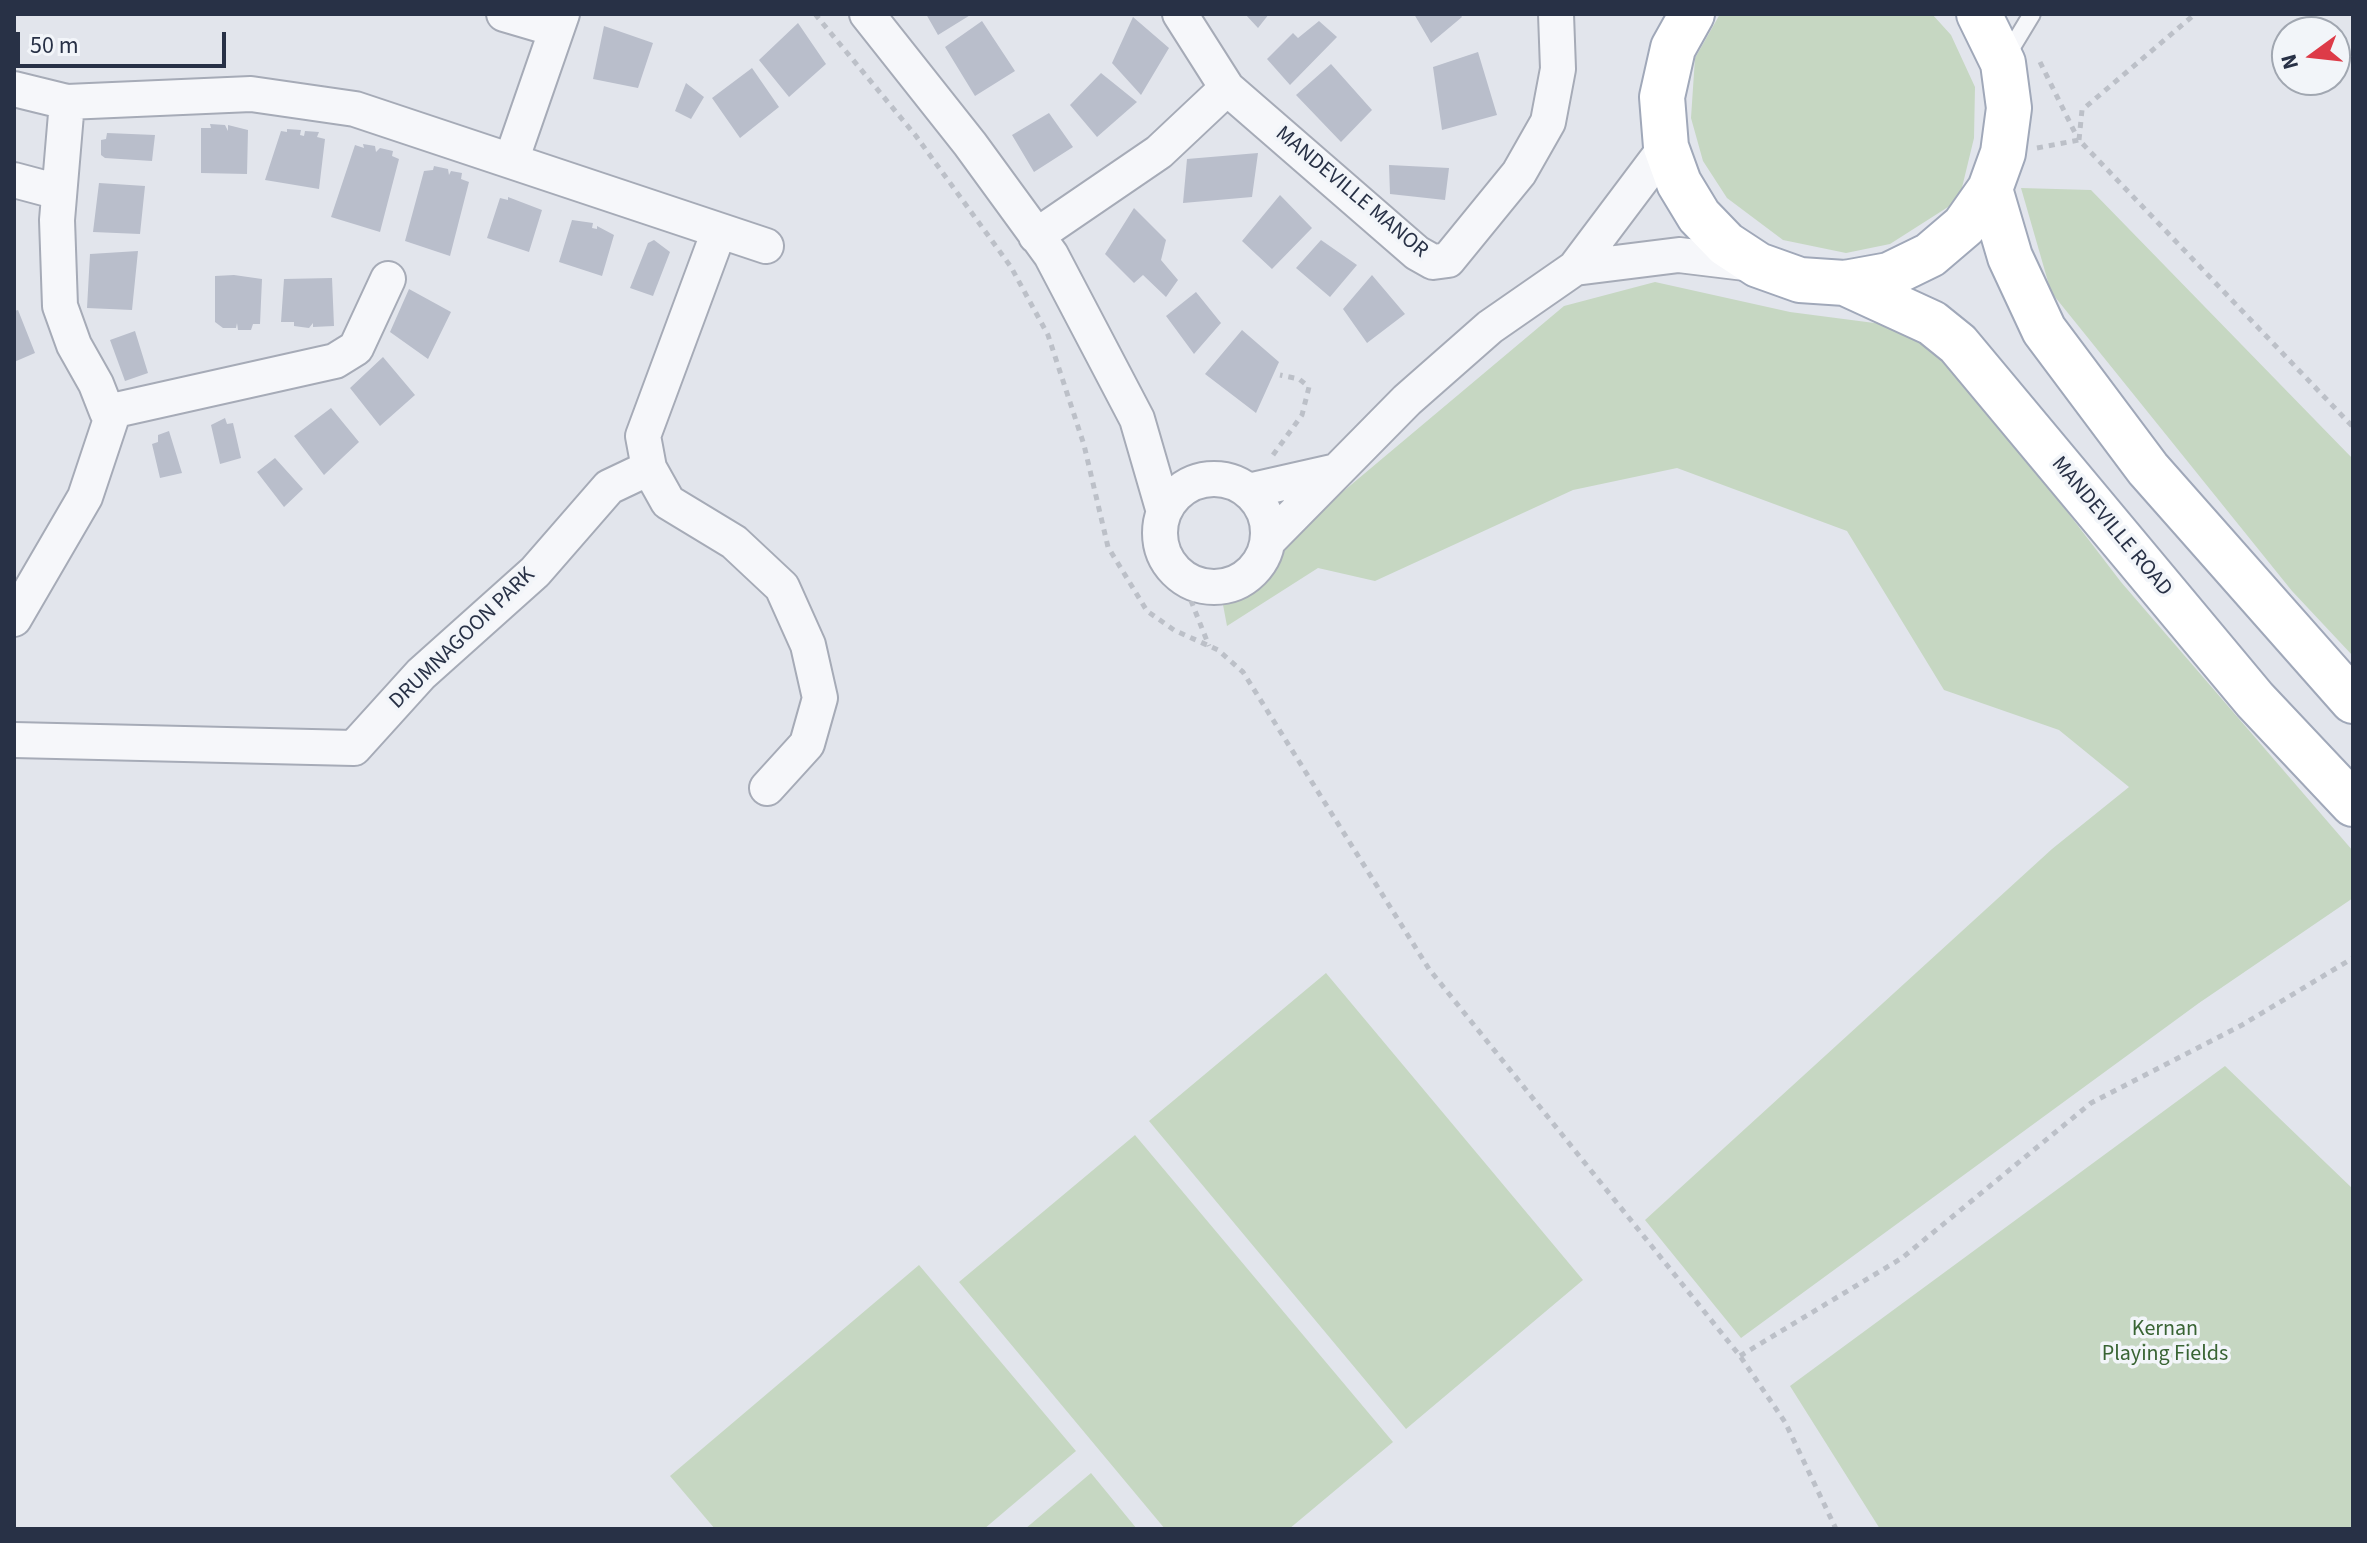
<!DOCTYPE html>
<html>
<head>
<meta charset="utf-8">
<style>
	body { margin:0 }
	#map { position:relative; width:2367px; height:1543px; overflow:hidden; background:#e2e5ec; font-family:"Source Sans 3",sans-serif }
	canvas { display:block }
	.frame { position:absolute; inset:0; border:16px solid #283146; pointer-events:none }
	.north { position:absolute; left:2271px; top:16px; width:80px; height:80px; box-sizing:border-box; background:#f2f5f9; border:2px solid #a1a7b1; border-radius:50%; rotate:255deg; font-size:22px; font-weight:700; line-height:32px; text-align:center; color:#283146 }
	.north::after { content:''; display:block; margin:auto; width:28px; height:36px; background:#dd3b48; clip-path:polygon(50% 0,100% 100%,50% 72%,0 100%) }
	.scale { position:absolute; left:16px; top:32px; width:210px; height:36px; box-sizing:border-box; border:4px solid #283146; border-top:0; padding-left:10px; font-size:24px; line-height:28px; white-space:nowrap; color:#283146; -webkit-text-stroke:6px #f2f5f9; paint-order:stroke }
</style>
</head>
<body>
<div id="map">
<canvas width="2367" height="1543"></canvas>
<div class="frame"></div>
<div class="north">N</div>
<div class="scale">50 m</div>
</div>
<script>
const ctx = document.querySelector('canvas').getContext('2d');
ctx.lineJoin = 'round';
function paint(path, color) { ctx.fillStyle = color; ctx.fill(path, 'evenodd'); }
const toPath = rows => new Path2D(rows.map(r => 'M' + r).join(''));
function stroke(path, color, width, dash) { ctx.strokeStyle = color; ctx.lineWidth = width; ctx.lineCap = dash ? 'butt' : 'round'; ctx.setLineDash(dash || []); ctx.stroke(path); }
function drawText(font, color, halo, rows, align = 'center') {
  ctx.font = font + ' "Source Sans 3",sans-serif'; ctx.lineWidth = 7; ctx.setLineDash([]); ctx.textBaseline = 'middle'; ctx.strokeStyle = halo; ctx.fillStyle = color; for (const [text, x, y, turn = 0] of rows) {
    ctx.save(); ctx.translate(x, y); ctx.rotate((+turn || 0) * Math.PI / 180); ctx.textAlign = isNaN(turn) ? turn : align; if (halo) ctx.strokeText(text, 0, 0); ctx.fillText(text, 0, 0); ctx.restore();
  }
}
const green = toPath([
	[1720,14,1932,14,1951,35,1975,87,1974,138,1959,200,1890,244,1846,253,1783,240,1727,198,1703,161,1691,118,1695,58],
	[2021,188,2091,190,2353,459,2353,656,2292,591,2051,292],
	[1655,282,1790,312,1928,330,2121,582,2353,851,2353,898,2199,1003,1741,1338,1645,1220,2052,849,2129,787,2059,730,1944,690,1847,531,1677,468,1573,490,1375,581,1318,568,1227,626,1221,594,1564,306],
	[1326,973,1583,1280,1406,1429,1149,1121],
	[2225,1066,2353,1189,2353,1529,1880,1529,1790,1386],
	[1135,1135,1393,1442,1289,1529,1165,1529,959,1282],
	[919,1265,1076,1451,984,1529,715,1529,670,1476],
	[1091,1473,1137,1529,1025,1529]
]);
const building = toPath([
	[926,14,972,14,938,35],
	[1245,14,1269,14,1258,28],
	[1414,14,1460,14,1462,17,1431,43],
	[1133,17,1169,48,1141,95,1112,63],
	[982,21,1015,71,975,96,945,47],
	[1319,21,1337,37,1290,85,1267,59,1293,33,1298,38],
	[798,23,826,64,789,97,759,60],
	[604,26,653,43,638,88,593,79],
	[1478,52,1497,115,1442,130,1433,67],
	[1331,64,1372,110,1341,142,1296,95],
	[752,68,779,107,740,138,712,98],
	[1101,73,1137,102,1097,137,1070,105],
	[686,83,704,97,691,119,675,111],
	[1049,113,1073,147,1034,172,1012,135],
	[210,124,225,125,228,131,228,125,248,130,247,174,201,173,201,128,211,128],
	[287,129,301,130,300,135,304,136,305,131,319,132,317,137,325,139,319,189,265,180,281,131,287,132],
	[107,133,155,135,152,161,105,158,101,155,101,140,106,139],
	[363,144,375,146,376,152,380,148,393,151,392,156,399,159,380,232,331,217,355,145,364,148],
	[1258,153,1252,197,1183,203,1187,159],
	[1389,165,1449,168,1445,200,1390,194],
	[434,166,448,169,449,175,451,171,462,173,461,179,469,182,450,256,405,241,424,171,433,170],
	[99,183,145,186,140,234,93,232],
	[1280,195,1312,228,1272,269,1242,241],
	[508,197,542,210,529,252,487,238,500,198,508,200],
	[1134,208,1166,240,1161,260,1178,280,1166,297,1143,275,1134,283,1105,254],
	[572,220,593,223,592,228,597,229,597,226,614,235,602,276,559,262],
	[654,240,670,252,653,296,630,288,648,243],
	[1321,240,1357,265,1330,297,1296,268],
	[138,251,132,310,87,308,90,254],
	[234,275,262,279,260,324,253,324,251,330,238,330,237,323,236,328,223,328,215,322,215,276],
	[1372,275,1405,314,1367,343,1343,309],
	[332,278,334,326,313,327,313,323,309,328,294,326,294,322,281,322,284,279],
	[409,289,451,312,428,359,390,332],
	[1196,292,1221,323,1194,354,1166,316],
	[18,310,35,353,14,362,14,311],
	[1242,330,1279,362,1256,413,1205,374],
	[135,331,148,373,125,381,110,340],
	[383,357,415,395,380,426,350,388],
	[331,408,359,442,324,475,294,436],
	[225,418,227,424,233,423,241,458,220,464,211,425],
	[169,431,182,473,160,478,152,444,158,442,158,435],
	[275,458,303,489,284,507,257,472]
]);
const path = toPath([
	[815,14,916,136,1011,267,1048,335,1084,445,1108,547,1147,611,1174,630,1218,650,1243,672,1429,969,1740,1356,1785,1422,1836,1529],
	[2040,62,2078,139],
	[2079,140,2082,110,2195,14],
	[2037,148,2079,140,2353,427],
	[1273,455,1302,415,1309,387,1299,379,1280,375],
	[1182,578,1209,646],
	[1740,1356,1902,1258,2091,1103,2242,1025,2353,958]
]);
const lane = toPath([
	[2006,57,2032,14]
]);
const street = toPath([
	[504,14,555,29],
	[867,14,970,144,1051,255,1137,419,1164,512],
	[1180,14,1227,88,1417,253,1433,262,1448,260,1519,173,1548,122,1558,69,1556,14],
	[14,89,67,102,251,94,355,109,766,246],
	[67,102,57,220,60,306,74,345,96,384,107,412,335,361,356,348,388,279],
	[511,161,562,14],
	[14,180,59,192],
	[719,231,643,436,649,468,668,502,734,542,782,587,808,645,820,698,807,744,767,788],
	[1036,236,1159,152,1227,88],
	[1575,268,1679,255,1753,264],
	'1160 533a54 54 0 1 1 108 0a54 54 0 1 1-108 0Z',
	[1248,491,1332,472],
	[1268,541,1407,400,1490,327,1575,268,1666,147],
	[14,619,85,497,114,410],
	[14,740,354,748,421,674,535,572,609,487,649,468]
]);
const primary = toPath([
	[1692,14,1673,48,1662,97,1666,147,1679,183,1699,216,1726,244,1758,265,1800,280,1845,283,1889,275,1930,255,1964,226,1990,189,2003,153,2009,108,2003,63,1979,14],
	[1990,189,2010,257,2044,330,2148,469,2353,701],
	[1845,283,1932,323,1958,344,2255,700,2353,804]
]);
const streetNames = [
	["MANDEVILLE MANOR",1351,193,40],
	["MANDEVILLE ROAD",2111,527,50],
	["DRUMNAGOON PARK",463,639,-44]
];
const parkNames = [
	["Kernan",2165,1330],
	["Playing Fields",2165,1355]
];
paint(green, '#c6d7c2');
paint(building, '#b9becb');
stroke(lane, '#a6abb7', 20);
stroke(street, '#a6abb7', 38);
stroke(primary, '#a0a8b9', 48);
stroke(path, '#bcc0c8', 5, [6, 6]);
stroke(lane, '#f6f7fa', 16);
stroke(street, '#f6f7fa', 34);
stroke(primary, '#fff', 44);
drawText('22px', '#283146', '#f2f5f9', streetNames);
drawText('22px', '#396434', '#f2f5f9', parkNames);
</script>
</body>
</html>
